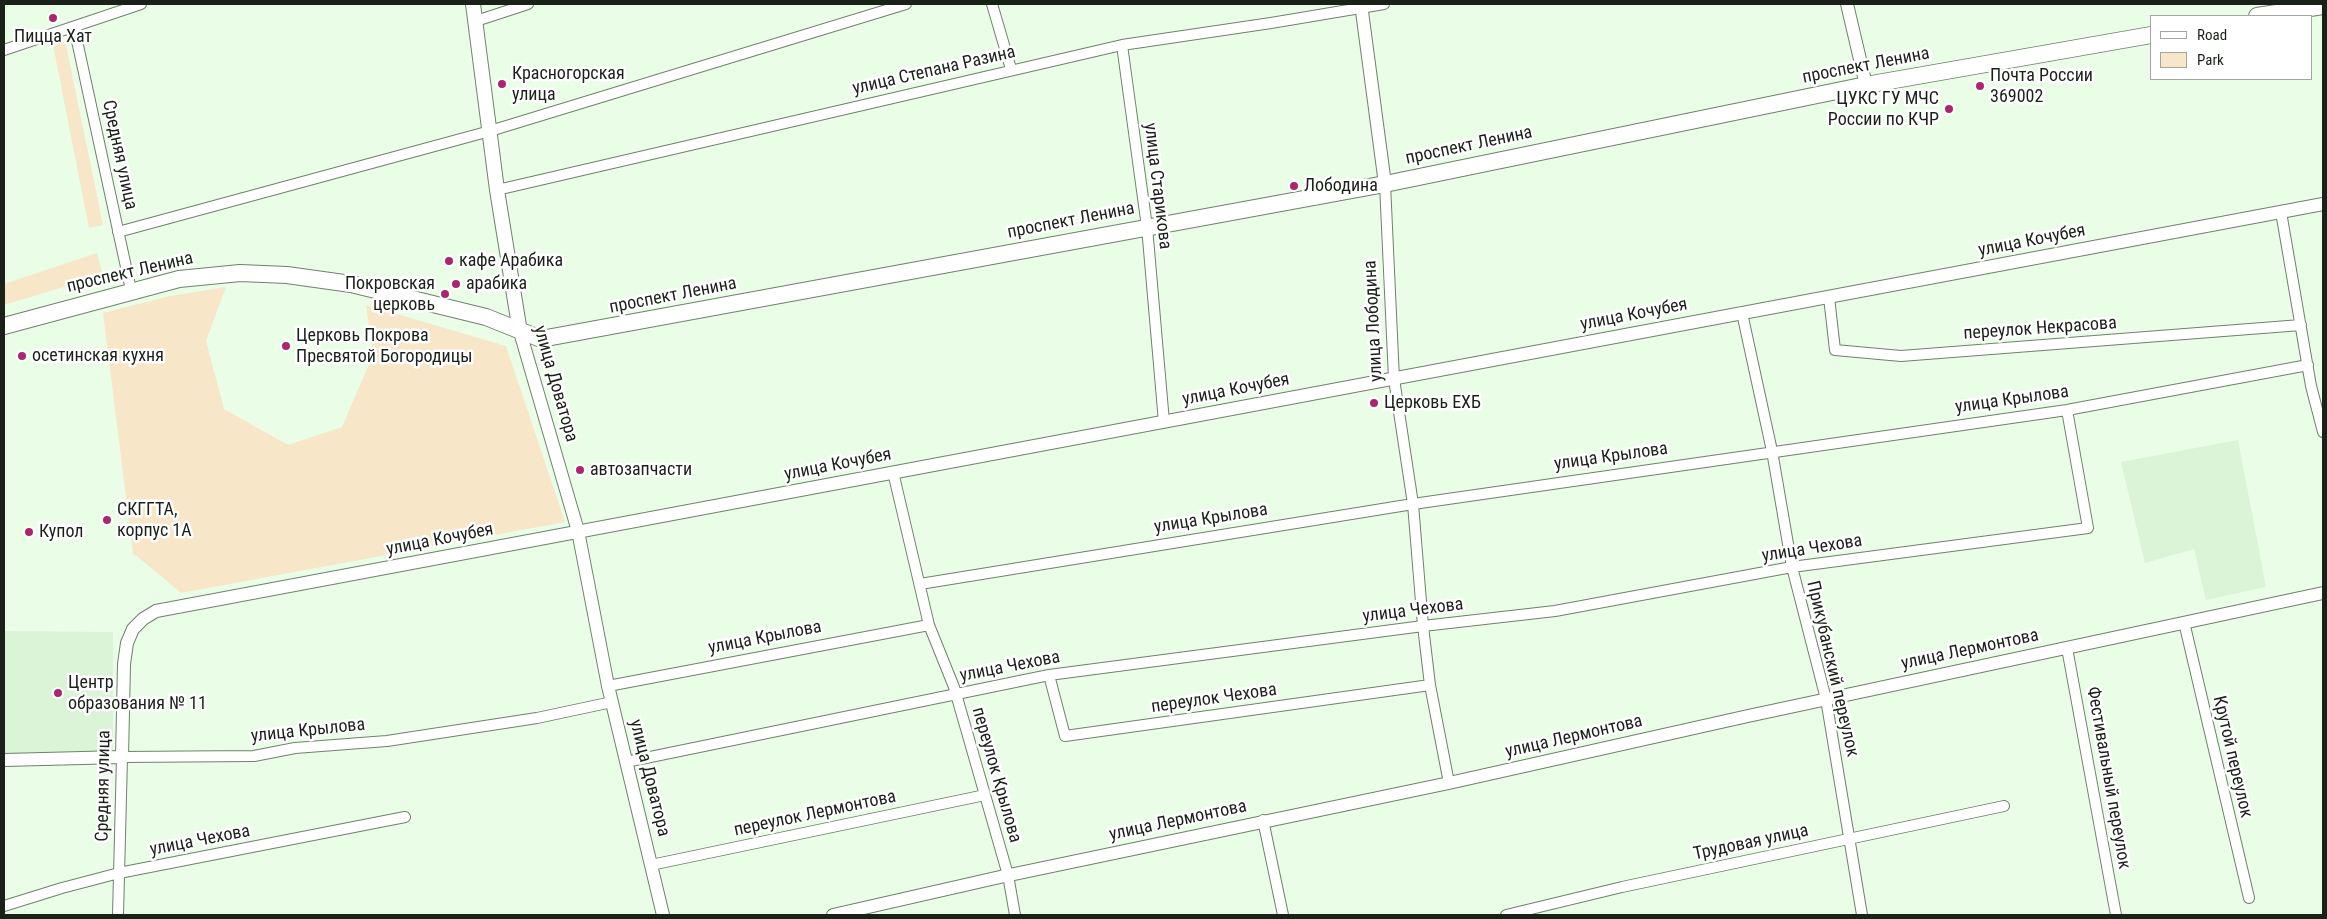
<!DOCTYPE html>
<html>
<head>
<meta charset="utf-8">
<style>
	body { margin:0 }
	#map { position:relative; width:2327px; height:919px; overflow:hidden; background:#eafee7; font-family:"Roboto Condensed",sans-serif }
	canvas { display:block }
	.frame { position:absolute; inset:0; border:5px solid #1a2119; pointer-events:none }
	.legend { position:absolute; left:2150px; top:15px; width:162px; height:65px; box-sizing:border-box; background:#fff; border:1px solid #a3a6a3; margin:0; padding:6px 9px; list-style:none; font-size:15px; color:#1a2119 }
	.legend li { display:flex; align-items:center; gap:10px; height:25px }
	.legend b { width:25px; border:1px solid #a3a6a3 }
</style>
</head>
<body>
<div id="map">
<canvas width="2327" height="919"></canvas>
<div class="frame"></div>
<ul class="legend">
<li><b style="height:6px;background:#fff"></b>Road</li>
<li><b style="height:14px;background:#f7e6c8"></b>Park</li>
</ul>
</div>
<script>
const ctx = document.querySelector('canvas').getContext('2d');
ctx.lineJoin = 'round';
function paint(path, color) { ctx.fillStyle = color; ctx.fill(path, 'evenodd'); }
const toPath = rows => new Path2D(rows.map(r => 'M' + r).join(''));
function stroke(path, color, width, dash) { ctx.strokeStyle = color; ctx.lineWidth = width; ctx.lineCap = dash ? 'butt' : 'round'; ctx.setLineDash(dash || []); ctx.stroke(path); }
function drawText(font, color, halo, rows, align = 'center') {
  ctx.font = font + ' "Roboto Condensed",sans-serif'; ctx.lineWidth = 5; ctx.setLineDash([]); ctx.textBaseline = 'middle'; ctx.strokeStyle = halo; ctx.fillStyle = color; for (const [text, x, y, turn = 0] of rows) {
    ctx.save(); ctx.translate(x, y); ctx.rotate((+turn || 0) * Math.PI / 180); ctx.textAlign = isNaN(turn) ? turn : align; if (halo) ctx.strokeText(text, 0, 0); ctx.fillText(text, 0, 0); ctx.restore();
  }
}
const built = toPath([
	[2238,440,2266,587,2206,600,2194,549,2145,563,2121,462],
	[4,631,113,632,113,755,4,755]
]);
const green = toPath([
	[65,40,103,225,89,228,53,45],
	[97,253,103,275,4,305,4,284],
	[226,287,206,341,224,409,288,445,342,427,373,355,366,305,506,346,565,522,181,593,133,553,103,313,170,296]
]);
const minor = toPath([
	[992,4,1011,69],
	[476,21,528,4],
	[74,27,131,290],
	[1122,45,1147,227,1164,422],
	[4,50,141,4],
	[1385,184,1394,379,1413,504,1423,626,1430,685,1449,783],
	[497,190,1122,45,1271,23,1384,4],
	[2281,212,2311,386,2323,432],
	[118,232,490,131,906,4],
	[1829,297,1835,350,1901,356,2301,325],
	[1742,313,1772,451,1792,567,1826,699,1862,915],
	[893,472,929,625,954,687,1008,875,1015,915],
	[920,584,1413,504,2067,410,2308,365],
	[2184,622,2249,898],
	[2067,648,2116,915],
	[1049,675,1065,736,1430,685],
	[608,686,929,625],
	[626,762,1049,675,1423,626,1555,611,1792,567,2088,528,2067,410],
	[1263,820,1283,915],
	[651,865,985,795],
	[4,906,62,888,119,873,405,817],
	[118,915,122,757,254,756,295,748,387,741,537,718,612,702],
	[1506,915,1622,887,2004,806]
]);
const tertiary = toPath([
	[1361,4,1385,184],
	[1847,4,1866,85],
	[520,332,578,531,608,686,663,915],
	[4,760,122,757,124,664,127,643,133,629,143,619,156,611,2323,204],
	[833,915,1000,877,1449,783,1748,716,2323,593]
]);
const secondary = toPath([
	[473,4,497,190,520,332]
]);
const primary = toPath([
	[2257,16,2323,6],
	[4,326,179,279,240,273,287,275,351,284,486,317,541,339,1385,184,1866,85,2151,35]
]);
const markers = [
	[53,18,5,"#ad266d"],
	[502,84,5,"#ad266d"],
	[1980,86,5,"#ad266d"],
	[1949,109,5,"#ad266d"],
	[1294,186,5,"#ad266d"],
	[449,261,5,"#ad266d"],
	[456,284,5,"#ad266d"],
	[445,294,5,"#ad266d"],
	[286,346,5,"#ad266d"],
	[22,356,5,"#ad266d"],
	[1374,403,5,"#ad266d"],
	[580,470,5,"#ad266d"],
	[107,520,5,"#ad266d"],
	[29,532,5,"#ad266d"],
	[58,693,5,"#ad266d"]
];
const poiNames = [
	["Пицца Хат",53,37,"center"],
	["Красногорская",512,74],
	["улица",512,95],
	["Почта России",1990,76],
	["369002",1990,97],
	["ЦУКС ГУ МЧС",1939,99,"right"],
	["России по КЧР",1939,120,"right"],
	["Лободина",1304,186],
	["кафе Арабика",459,261],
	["Покровская",435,284,"right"],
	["церковь",435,305,"right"],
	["арабика",466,284],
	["Церковь Покрова",296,336],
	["Пресвятой Богородицы",296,357],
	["осетинская кухня",32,356],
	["Церковь ЕХБ",1384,403],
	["автозапчасти",590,470],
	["СКГГТА,",117,510],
	["корпус 1А",117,531],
	["Купол",39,532],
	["Центр",68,683],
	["образования № 11",68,704]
];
const streetNames = [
	["проспект Ленина",1866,66,-11],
	["улица Степана Разина",934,71,-13],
	["проспект Ленина",1469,146,-12],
	["Средняя улица",119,155,78],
	["улица Старикова",1157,186,83],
	["проспект Ленина",1071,221,-11],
	["улица Кочубея",2032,241,-11],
	["проспект Ленина",130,273,-13],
	["проспект Ленина",673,296,-11],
	["улица Кочубея",1634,315,-11],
	["улица Лободина",1374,321,-93],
	["переулок Некрасова",2040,329,-4],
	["улица Доватора",555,384,74],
	["улица Кочубея",1236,390,-11],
	["улица Крылова",2012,400,-8],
	["улица Крылова",1611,457,-8],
	["улица Кочубея",838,465,-11],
	["улица Крылова",1211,519,-9],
	["улица Кочубея",440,540,-11],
	["улица Чехова",1812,549,-9],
	["улица Чехова",1413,611,-7],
	["улица Крылова",765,638,-11],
	["улица Лермонтова",1970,650,-12],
	["улица Чехова",1010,667,-11],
	["Прикубанский переулок",1832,669,77],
	["переулок Чехова",1214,699,-8],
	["улица Крылова",308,731,-6],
	["улица Лермонтова",1574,737,-13],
	["Крутой переулок",2232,757,77],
	["переулок Крылова",996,775,74],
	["улица Доватора",649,778,76],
	["Фестивальный переулок",2108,778,80],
	["Средняя улица",104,786,-89],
	["переулок Лермонтова",815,814,-12],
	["улица Лермонтова",1178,821,-12],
	["улица Чехова",200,841,-11],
	["Трудовая улица",1751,843,-12]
];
paint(built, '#dbf3d7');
paint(green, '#f7e6c8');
stroke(minor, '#70816d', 12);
stroke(tertiary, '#70816d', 14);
stroke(secondary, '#70816d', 16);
stroke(primary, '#70816d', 18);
stroke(minor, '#fff', 10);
stroke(tertiary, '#fff', 12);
stroke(secondary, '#fff', 14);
stroke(primary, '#fff', 16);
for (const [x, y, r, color] of markers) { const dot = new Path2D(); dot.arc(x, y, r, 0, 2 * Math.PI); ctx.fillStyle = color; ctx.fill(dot); stroke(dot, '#fff', 2); }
drawText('18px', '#1a2119', '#fff', poiNames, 'left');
drawText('18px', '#1a2119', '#fff', streetNames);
</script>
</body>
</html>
